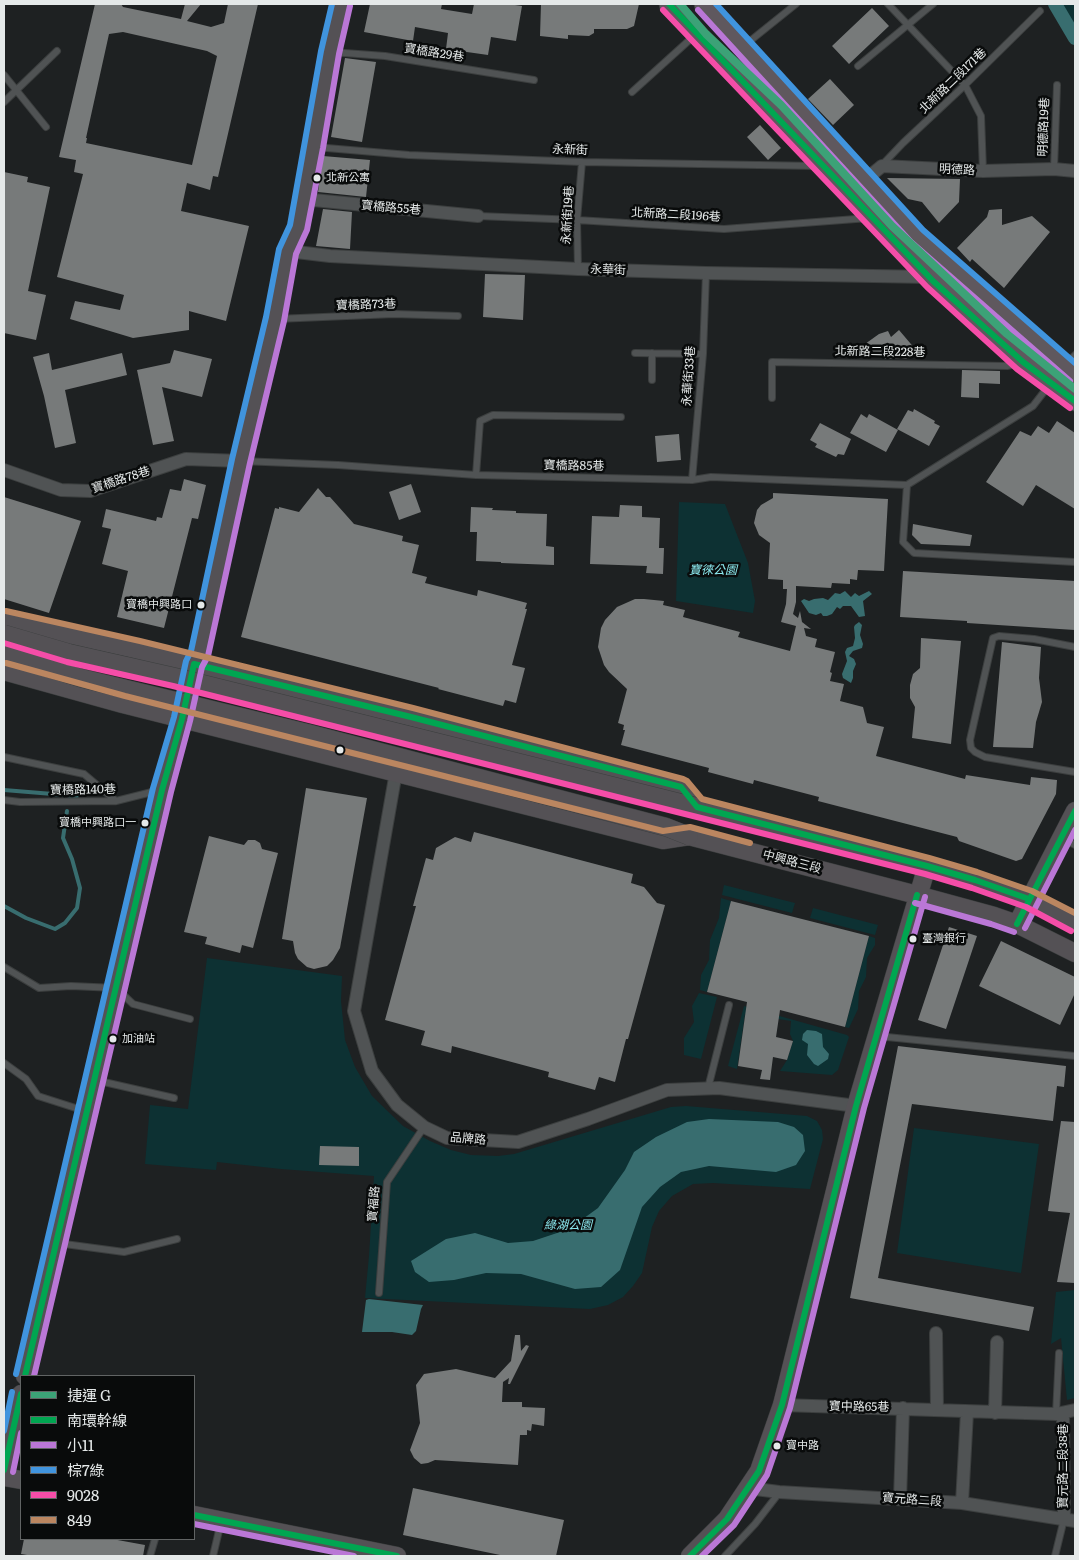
<!DOCTYPE html>
<html>
<head>
<meta charset="utf-8">
<style>
	body { margin:0 }
	#map { position:relative; width:1079px; height:1560px; overflow:hidden; background:#1e2122; font-family:Literata,"Noto Sans TC",serif }
	canvas { display:block }
	.frame { position:absolute; inset:0; border:5px solid #e5e9e9; pointer-events:none }
	.legend { position:absolute; left:20px; top:1375px; width:175px; height:165px; box-sizing:border-box; background:#090b0b; border:1px solid #616464; margin:0; padding:6px 9px; list-style:none; font-size:15px; color:#e5e9e9 }
	.legend li { display:flex; align-items:center; gap:10px; height:25px }
	.legend b { width:25px; border:1px solid #616464 }
</style>
</head>
<body>
<div id="map">
<canvas width="1079" height="1560"></canvas>
<div class="frame"></div>
<ul class="legend">
<li><b style="height:6px;background:#3ca277"></b>捷運 G</li>
<li><b style="height:6px;background:#00a651"></b>南環幹線</li>
<li><b style="height:6px;background:#ba77d6"></b>小11</li>
<li><b style="height:6px;background:#4094de"></b>棕7綠</li>
<li><b style="height:6px;background:#f54da8"></b>9028</li>
<li><b style="height:6px;background:#bb8660"></b>849</li>
</ul>
</div>
<script>
const ctx = document.querySelector('canvas').getContext('2d');
ctx.lineJoin = 'round';
function paint(path, color) { ctx.fillStyle = color; ctx.fill(path, 'evenodd'); }
const toPath = rows => new Path2D(rows.map(r => 'M' + r).join(''));
function stroke(path, color, width, dash) { ctx.strokeStyle = color; ctx.lineWidth = width; ctx.lineCap = dash ? 'butt' : 'round'; ctx.setLineDash(dash || []); ctx.stroke(path); }
function drawText(font, color, halo, rows, align = 'center') {
  ctx.font = font + ' Literata,"Noto Sans TC",serif'; ctx.lineWidth = 5; ctx.setLineDash([]); ctx.textBaseline = 'middle'; ctx.strokeStyle = halo; ctx.fillStyle = color; for (const [text, x, y, turn = 0] of rows) {
    ctx.save(); ctx.translate(x, y); ctx.rotate((+turn || 0) * Math.PI / 180); ctx.textAlign = isNaN(turn) ? turn : align; if (halo) ctx.strokeText(text, 0, 0); ctx.fillText(text, 0, 0); ctx.restore();
  }
}
const green = toPath([
	[1061,4,1075,4,1075,26],
	[679,502,725,504,748,563,755,601,753,613,676,601],
	[724,885,795,903,792,913,722,895],
	[721,898,731,901,707,992,700,990,701,975,709,960,710,940,719,918],
	[813,908,878,925,875,935,810,918],
	[869,936,875,938,875,945,867,958,866,977,859,991,858,1009,849,1028,845,1027],
	[207,958,342,976,341,1001,345,1040,355,1067,372,1096,403,1126,430,1141,451,1150,471,1155,498,1156,514,1154,671,1107,686,1106,807,1116,817,1121,822,1130,823,1139,810,1189,713,1183,693,1184,672,1196,659,1211,652,1227,642,1273,633,1286,623,1297,608,1305,590,1309,365,1298,369,1256,374,1176,281,1169,217,1162,216,1170,145,1164,150,1105,188,1109],
	[699,993,717,997,701,1059,684,1055,684,1038,694,1022,692,1006],
	[744,1006,847,1035,849,1037,838,1070,832,1075,780,1071,787,1060,793,1041,790,1034,791,1021,745,1014,737,1069,728,1066],
	[914,1128,1039,1144,1021,1273,897,1253],
	[1075,1290,1075,1398,1067,1400,1061,1338,1051,1344,1056,1292]
]);
const water = toPath([
	[845,591,851,597,855,593,859,596,869,591,872,594,863,601,865,616,859,617,851,606,843,606,840,609,837,607,832,614,827,616,823,616,821,613,816,615,809,613,801,601,804,599,809,601,814,599,823,598,828,600,835,593,840,594],
	[859,622,862,625,860,635,863,644,862,648,853,651,849,656,854,659,856,664,853,671,853,678,851,683,843,678,842,674,847,661,845,652,847,648,853,646,855,638,854,627,855,625],
	[807,1030,816,1031,822,1034,823,1047,829,1054,828,1059,818,1066,814,1064,807,1055,808,1044,802,1040,803,1034],
	[709,1119,778,1122,794,1127,803,1135,805,1151,796,1165,776,1172,709,1166,681,1172,660,1187,642,1207,620,1270,601,1287,575,1289,521,1274,486,1273,454,1280,429,1282,415,1272,411,1261,446,1239,475,1233,508,1243,533,1241,563,1231,580,1221,598,1208,625,1170,634,1152,656,1137,687,1122],
	[369,1299,423,1305,421,1309,416,1331,412,1335,392,1332,362,1332,366,1300]
]);
const stream = toPath([
	[4,790,77,796],
	[4,906,26,918,55,929,65,923,77,908,80,888,72,859,63,838,67,811]
]);
const canal = toPath([
	[1055,4,1075,38]
]);
const building = toPath([
	[95,4,121,4,123,7,181,19,185,4,201,4,187,21,211,27,224,23,228,4,258,4,218,177,213,176,210,190,187,183,181,211,249,226,226,321,189,311,189,330,133,338,70,319,75,301,120,310,124,295,57,277,83,174,74,172,76,160,59,157],
	[123,32,207,51,217,56,192,165,86,143,87,138,86,138,109,34],
	[370,4,442,4,441,9,472,14,474,4,508,4,522,6,516,41,491,37,488,55,446,49,448,33,415,27,413,41,364,32],
	[541,4,639,4,634,26,627,29,594,29,594,33,589,36,568,35,568,39,540,36],
	[872,8,889,26,849,64,832,46],
	[345,58,376,62,362,142,331,137],
	[830,79,854,105,833,125,808,99],
	[760,125,781,148,768,160,747,137],
	[323,156,370,160,366,197,318,192],
	[4,172,28,177,27,182,50,187,28,291,46,295,36,340,4,333],
	[887,178,960,179,959,202,939,223,922,202,908,199],
	[323,209,352,212,350,249,316,246],
	[1002,209,1002,225,1032,216,1050,232,1004,288,972,259,970,262,957,248,987,217,989,210],
	[485,274,525,275,523,320,483,317],
	[899,330,916,350,906,359,901,358,885,359,879,352,875,355,865,344,879,334,888,331,891,337],
	[174,350,212,359,202,397,162,387,174,441,153,445,137,370,170,363],
	[49,353,52,370,122,353,127,375,65,390,76,443,55,448,44,396,33,357],
	[962,370,1000,371,1000,384,979,383,979,398,961,397],
	[914,409,935,421,934,423,940,426,929,446,897,429,908,410,913,412],
	[861,414,867,418,869,414,898,430,886,452,850,433],
	[1057,421,1075,433,1075,509,1036,485,1023,506,986,482,1020,431,1031,436,1038,426,1049,433],
	[820,423,851,439,844,455,838,454,836,457,815,447,817,444,810,440],
	[679,434,681,460,657,462,655,436],
	[184,479,206,485,198,519,192,518,164,628,117,617,128,571,102,564,111,529,102,527,106,509,156,521,157,517,162,518,170,489,181,491],
	[411,484,421,512,399,520,389,492],
	[318,488,326,497,330,497,354,524,403,536,402,541,419,545,412,573,427,577,425,583,477,596,478,590,527,603,525,609,527,609,512,665,525,668,516,703,505,700,503,706,438,689,439,688,241,637,275,508,279,509,279,507,299,512],
	[773,493,888,499,884,571,858,570,857,580,850,579,850,584,832,583,831,588,796,586,796,602,793,614,798,618,800,611,802,622,811,629,804,628,806,636,817,639,815,647,835,652,830,672,832,673,830,681,844,684,840,701,863,707,867,723,884,727,876,756,965,779,966,775,1030,785,1031,777,1057,780,1056,794,1022,859,1016,861,959,841,957,837,818,801,819,797,754,780,753,784,708,772,709,768,621,745,625,730,623,730,624,725,618,723,627,689,609,672,604,665,598,647,601,628,605,620,617,607,635,599,644,599,664,601,663,605,685,610,683,617,740,632,738,637,790,651,796,626,781,622,786,604,787,589,783,589,783,580,768,579,770,543,759,535,754,523,757,510,761,505,773,498],
	[4,497,81,521,49,613,4,599],
	[620,505,642,506,642,517,660,518,659,548,664,548,663,574,646,573,647,566,590,564,592,516,619,517],
	[471,507,493,508,492,510,516,511,516,513,547,514,546,546,554,547,554,565,501,563,501,562,476,561,477,532,470,532],
	[913,524,972,535,970,546,921,544,912,535],
	[903,571,1075,581,1075,630,967,623,967,621,900,617],
	[921,638,961,641,951,744,912,738,915,707,910,698,910,685,913,674,920,668],
	[1002,642,1041,647,1039,678,1042,702,1036,722,1033,748,993,747],
	[306,788,367,798,340,948,333,960,327,966,314,969,307,967,298,959,295,953,293,941,282,939],
	[474,832,633,874,631,883,644,887,657,903,665,905,628,1039,626,1039,615,1082,599,1077,595,1090,548,1077,549,1072,452,1046,451,1053,421,1045,425,1031,385,1020,416,906,413,906,426,858,433,860,436,848,455,837,471,842],
	[209,836,244,845,248,840,255,840,260,843,262,849,278,853,253,948,242,945,240,953,205,944,207,937,184,932],
	[731,901,869,936,845,1027,780,1010,776,1037,793,1041,787,1060,773,1057,770,1080,760,1079,762,1070,738,1066,747,1002,707,992],
	[949,927,977,936,946,1029,918,1020],
	[1001,941,1075,977,1075,993,1060,1025,979,986],
	[898,1046,1066,1066,1064,1087,1057,1086,1053,1121,912,1104,878,1278,1034,1307,1029,1331,850,1298],
	[1061,1121,1075,1122,1075,1283,1057,1282,1070,1213,1048,1211],
	[320,1146,359,1147,359,1166,319,1165],
	[515,1335,520,1335,521,1351,526,1345,529,1346,510,1384,508,1384,509,1378,503,1382,502,1402,522,1402,522,1407,545,1408,544,1426,532,1424,531,1431,527,1430,527,1435,520,1435,518,1465,435,1460,428,1463,421,1464,414,1458,410,1450,420,1423,416,1385,424,1374,456,1369,495,1378,511,1361],
	[413,1488,564,1520,556,1556,505,1556,403,1535],
	[24,1539,112,1539,145,1545,143,1556,33,1556,21,1554]
]);
const lane = toPath([
	[888,4,965,85,981,116,983,171],
	[745,45,796,4],
	[331,52,385,56,534,80],
	[858,66,933,4],
	[4,75,46,127],
	[632,92,695,35],
	[4,102,57,51],
	[315,147,409,155,582,162,817,166],
	[882,165,903,143,965,85,1040,11],
	[1054,169,1057,85],
	[478,216,577,220,724,229,869,218],
	[578,269,577,220,582,162],
	[276,319,394,314,458,316],
	[635,353,703,354],
	[652,380,652,353],
	[772,398,772,362,1007,366,1019,363],
	[241,461,338,465,476,475,692,480,711,477,907,485,1033,406,1064,366,1075,355],
	[476,475,480,421,493,415,621,417],
	[692,480,703,354,706,273],
	[907,485,903,542,914,553,1075,562],
	[1075,647,1034,639,999,636,993,638,970,740,971,748,975,752,985,757,1075,772],
	[4,757,84,774,116,801],
	[4,800,20,802,116,801,160,790],
	[1063,839,1075,845],
	[4,967,39,988,71,986,116,988,133,1004,190,1019],
	[877,1036,1075,1056],
	[4,1063,26,1079,38,1096,85,1111],
	[95,1080,174,1098],
	[708,1088,729,1005],
	[57,1243,124,1252,177,1239],
	[379,1293,387,1182,424,1127],
	[1056,1414,1059,1353],
	[150,1556,155,1539],
	[213,1556,221,1522],
	[725,1556,755,1524,779,1493],
	[1055,1556,1064,1519]
]);
const street = toPath([
	[849,193,882,166,983,171,1054,169,1075,171],
	[303,199,478,216],
	[288,251,330,256,578,269,706,273,929,277],
	[4,470,61,490,90,491,186,459,241,461],
	[396,772,354,1011,372,1071,397,1105,424,1127,447,1138,518,1142,588,1119,667,1090,719,1088,856,1106],
	[936,1333,937,1410],
	[782,1405,1056,1414,1075,1410],
	[995,1413,997,1342],
	[1063,1413,1064,1519],
	[748,1488,779,1492,962,1503,1075,1521],
	[900,1499,903,1408],
	[962,1503,967,1412]
]);
const secondary = toPath([
	[4,620,138,650,220,671,411,717,681,787,697,807,927,866,975,880,1029,899,1075,923],
	[4,671,123,704,663,840,689,836,917,895,994,916,1017,924,1075,953],
	[1017,924,1075,811],
	[25,1376,86,1112,154,829,162,790,182,719,194,664,199,654,241,461,275,319,288,251,298,228,314,147,330,52,341,4],
	[4,1470,21,1394],
	[4,1477,21,1480],
	[194,1515,397,1556],
	[690,1556,727,1519,759,1471,782,1405,856,1106,927,866]
]);
const primary = toPath([
	[669,4,933,281,1023,362,1075,401],
	[704,4,917,236,1064,366,1075,374]
]);
const secondaryBridge = toPath([
	[4,634,69,653,175,677,697,807],
	[4,654,81,678,311,734,666,827,689,836]
]);
const bus1 = toPath([
	[669,4,933,281,1023,362,1075,401],
	[194,664,411,717,681,787,697,807,927,866,975,880,1029,899],
	[1017,924,1075,811],
	[25,1376,162,790,182,719,194,664],
	[4,1470,21,1394],
	[194,1515,397,1556],
	[690,1556,727,1519,759,1471,782,1405,856,1106,917,895]
]);
const bus2 = toPath([
	[698,10,911,242,1070,381],
	[915,903,991,924,1014,932],
	[1025,928,1075,830],
	[34,1376,171,792,190,721,202,667,208,656,250,463,284,321,296,254,307,230,323,148,339,54,350,6],
	[13,1472,21,1433],
	[194,1524,354,1556],
	[702,1556,734,1525,767,1475,790,1408,864,1108,925,897]
]);
const bus3 = toPath([
	[716,4,923,230,1075,363],
	[16,1374,153,788,174,717,186,661,191,651,232,459,266,317,279,249,290,225,321,51,332,4],
	[4,1431,12,1392]
]);
const bus4 = toPath([
	[663,10,927,287,1017,369,1070,408],
	[4,643,67,662,173,686,925,874,972,888,1026,907,1071,931]
]);
const bus5 = toPath([
	[6,611,140,641,413,708,683,779,687,781,702,799,929,858,977,872,1032,891,1075,913],
	[6,663,125,696,663,831,690,827,750,843]
]);
const metro1 = toPath([
	[680,4,706,34,781,105,892,226,1007,334,1075,389]
]);
const markers = [
	[317,178,4.5,"#e5e9e9"],
	[201,605,4.5,"#e5e9e9"],
	[340,750,4.5,"#e5e9e9"],
	[145,823,4.5,"#e5e9e9"],
	[913,939,4.5,"#e5e9e9"],
	[113,1039,4.5,"#e5e9e9"],
	[777,1446,4.5,"#e5e9e9"]
];
const busNames = [
	["北新公寓",326,178],
	["寶橋中興路口",192,605,"right"],
	["寶橋中興路口一",136,823,"right"],
	["臺灣銀行",922,939],
	["加油站",122,1039],
	["寶中路",786,1446]
];
const streetNames = [
	["寶橋路29巷",434,53,9],
	["北新路二段171巷",953,81,-44],
	["明德路19巷",1044,127,-88],
	["永新街",570,150,2],
	["明德路",957,170,3],
	["寶橋路55巷",391,208,5],
	["永新街19巷",568,215,-87],
	["北新路二段196巷",676,215,3],
	["永華街",608,270,2],
	["寶橋路73巷",366,305,-2],
	["北新路二段228巷",880,352,1],
	["永華街33巷",689,376,-86],
	["寶橋路85巷",574,466,1],
	["寶橋路78巷",121,480,-18],
	["寶橋路140巷",83,790,-1],
	["中興路三段",792,862,15],
	["品牌路",468,1139,5],
	["寶福路",374,1204,-85],
	["寶中路65巷",859,1407,1],
	["寶元路二段38巷",1063,1466,-90],
	["寶元路二段",912,1500,4]
];
const parkNames = [
	["寶徠公園",713,570],
	["綠湖公園",568,1225]
];
paint(green, '#0d3133');
paint(water, '#386d6f');
stroke(stream, '#386d6f', 4);
stroke(canal, '#386d6f', 14);
paint(building, '#777a7a');
stroke(lane, '#3c3f3f', 8);
stroke(street, '#3c3f3f', 14);
stroke(secondary, '#3c3f3f', 19);
stroke(primary, '#3c3f3f', 21);
stroke(lane, '#505354', 6);
stroke(street, '#505354', 12);
stroke(secondary, '#545155', 18);
stroke(primary, '#5f585e', 19);
stroke(secondaryBridge, '#3c3f3f', 19, []);
stroke(secondaryBridge, '#545155', 18);
stroke(bus1, '#00a651', 6);
stroke(bus2, '#ba77d6', 6);
stroke(bus3, '#4094de', 6);
stroke(bus4, '#f54da8', 6);
stroke(bus5, '#bb8660', 6);
stroke(metro1, '#3ca277', 8);
for (const [x, y, r, color] of markers) { const dot = new Path2D(); dot.arc(x, y, r, 0, 2 * Math.PI); ctx.fillStyle = color; ctx.fill(dot); stroke(dot, '#090b0b', 2); }
drawText('11px', '#e5e9e9', '#090b0b', busNames, 'left');
drawText('12px', '#e5e9e9', '#090b0b', streetNames);
drawText('italic 12px', '#8be8ee', '#090b0b', parkNames);
</script>
</body>
</html>
